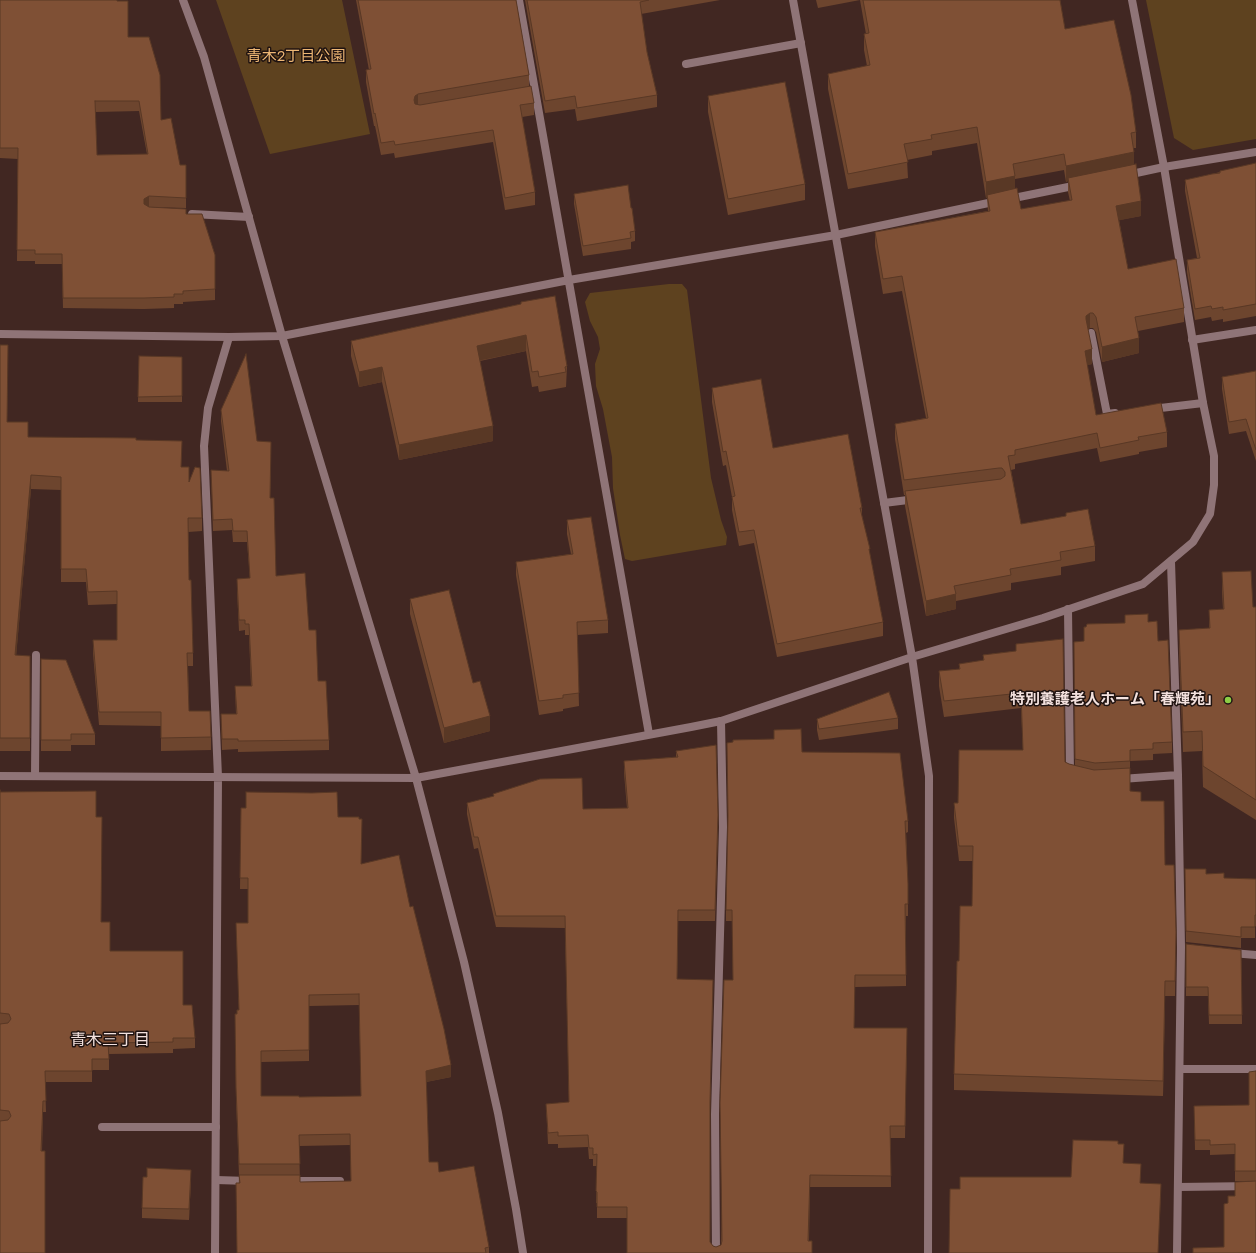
<!DOCTYPE html>
<html>
<head>
<meta charset="utf-8">
<style>
	body { margin:0 }
	canvas { display:block; background:#412722 }
</style>
</head>
<body>
<canvas width="1256" height="1253"></canvas>
<script>
const ctx = document.querySelector('canvas').getContext('2d');
ctx.lineJoin = 'round';
function paint(path, color) { ctx.fillStyle = color; ctx.fill(path, 'evenodd'); }
const toPath = rows => new Path2D(rows.map(r => 'M' + r).join(''));
function stroke(path, color, width, dash) { ctx.strokeStyle = color; ctx.lineWidth = width; ctx.lineCap = dash ? 'butt' : 'round'; ctx.setLineDash(dash || []); ctx.stroke(path); }
function drawText(font, color, halo, rows, align = 'center') {
  ctx.font = font + ' Jost,"Noto Sans JP",sans-serif'; ctx.lineWidth = 3; ctx.setLineDash([]); ctx.textBaseline = 'middle'; ctx.strokeStyle = halo; ctx.fillStyle = color; for (const [text, x, y, turn = 0] of rows) {
    ctx.save(); ctx.translate(x, y); ctx.rotate((+turn || 0) * Math.PI / 180); ctx.textAlign = isNaN(turn) ? turn : align; if (halo) ctx.strokeText(text, 0, 0); ctx.fillText(text, 0, 0); ctx.restore();
  }
}
const green = toPath([
	[216,0,342,0,370,134,270,154],
	[1146,0,1256,0,1256,139,1193,150,1174,138],
	[669,284,682,284,687,290,711,478,721,520,727,537,726,545,632,561,625,559,620,535,613,488,612,457,603,409,596,386,595,364,600,349,598,337,590,321,585,302,590,293]
]);
const service = toPath([
	[686,64,801,43],
	[192,214,249,217],
	[1091,333,1107,414,1115,413],
	[1192,340,1256,330],
	[1152,409,1203,403],
	[884,503,916,499],
	[35,776,36,655],
	[1232,953,1256,955],
	[1180,1069,1256,1069],
	[102,1127,216,1127],
	[216,1180,249,1181],
	[290,1181,340,1181],
	[1178,1187,1256,1186]
]);
const minor = toPath([
	[519,0,649,734],
	[1127,175,1164,167,1256,152],
	[1009,199,1078,185],
	[0,334,229,337,282,336,569,280,836,235,998,201],
	[1171,562,1178,775,1181,947,1177,1253],
	[1068,609,1070,774,1072,774],
	[1121,779,1178,775],
	[716,1253,715,1114,723,827,721,721]
]);
const tertiary = toPath([
	[183,0,204,57,282,336,416,778,464,962,498,1113,516,1209,523,1253],
	[793,0,912,657,929,776,928,1253],
	[0,776,416,778,691,727,721,721,912,657,1043,618,1143,584,1193,542,1210,514,1214,485,1214,456,1203,403,1164,167,1132,0],
	[215,1253,218,777,204,446,208,408,229,337]
]);
const wall = toPath([
	[0,0,128,37,161,120,180,165,186,165,186,208,148,207,186,214,215,255,215,300,183,302,183,304,174,304,174,308,144,309,63,308,62,264,35,264,35,261,17,261,18,159,0,158],
	[139,111,147,154,97,155,95,112],
	[356,0,516,0,529,75,529,87,534,103,534,115,522,117,535,192,535,205,505,210,493,142,395,158,394,153,381,155,375,126,374,126,366,82,366,70,369,70],
	[525,0,720,0,641,14,647,52,657,95,657,107,577,121,575,109,545,113],
	[816,0,1060,0,1065,29,1136,132,1136,148,1133,148,1134,164,1141,216,1119,220,1128,269,1184,308,1184,322,1138,331,1139,353,1102,362,1096,332,1093,328,1090,328,1088,329,1092,364,1087,365,1096,415,1167,432,1167,447,1139,452,1139,454,1100,462,1097,448,1015,464,1015,469,1011,470,1021,524,1066,516,1066,513,1095,546,1095,561,1061,567,1061,575,1011,583,1011,590,956,601,956,609,926,616,905,506,905,495,904,495,895,439,895,424,926,418,902,291,883,294,875,246,875,232,988,211,987,198,986,198,977,143,932,151,932,155,907,160,908,178,848,189,828,89,828,74,867,66,864,50,864,34,866,34,860,0,818,8],
	[1064,170,1066,182,1068,181,1068,192,1070,201,1021,209,1015,189,1015,179],
	[708,96,805,184,805,200,728,215,708,112],
	[1256,163,1256,316,1223,322,1223,319,1212,321,1211,317,1195,320,1187,272,1187,260,1197,258,1185,191,1185,180,1212,174],
	[574,194,631,208,635,231,635,241,631,242,631,249,583,256,574,204],
	[521,304,567,366,566,387,539,392,538,386,532,387,526,351,480,361,493,441,399,460,382,382,359,387,351,356,351,341],
	[0,345,7,422,28,437,136,440,181,467,189,481,202,518,202,531,188,532,189,580,193,653,193,666,188,666,189,711,211,737,211,750,161,751,161,726,99,725,93,653,93,640,117,640,117,604,88,605,86,582,61,582,61,490,31,489,16,656,30,656,30,751,0,751],
	[139,356,182,357,182,402,138,402],
	[1256,371,1256,461,1246,431,1229,434,1222,389,1222,377],
	[712,388,773,448,862,508,862,516,870,555,883,622,883,636,777,657,754,543,739,546,732,510,732,497,726,465,723,466,712,402],
	[221,410,257,441,271,453,270,498,276,576,309,630,329,740,329,750,238,752,238,749,222,750,221,714,236,714,235,686,251,686,249,635,245,635,245,630,239,631,237,589,237,579,250,578,247,542,233,542,232,530,213,531,211,470,227,471,221,421],
	[567,520,608,620,608,633,577,635,579,706,563,709,563,711,539,715,516,575,516,562,571,554,567,534],
	[1222,572,1253,607,1256,607,1256,820,1203,787,1202,751,1183,752,1179,650,1179,630,1209,628,1209,610,1223,609,1222,592],
	[410,599,473,683,490,731,444,743,410,614],
	[1125,615,1148,622,1158,641,1172,742,1172,753,1153,754,1153,760,1130,761,1130,791,1141,801,1165,865,1176,932,1175,996,1165,996,1163,1096,954,1090,954,1074,959,961,972,906,973,861,959,861,954,818,954,803,958,803,1023,750,1021,708,944,717,939,686,939,671,959,669,959,664,983,661,983,655,1016,651,1016,644,1065,762,1069,764,1075,766,1074,642,1084,641,1125,623],
	[41,659,95,734,95,745,71,745,71,751,41,751],
	[898,718,898,729,819,740,817,730,817,719],
	[676,751,718,827,715,921,678,921,677,979,713,991,710,1111,710,1242,713,1246,716,1247,721,1245,721,1242,733,980,732,921,726,921,726,910,802,752,908,821,908,832,906,833,908,884,908,916,906,916,906,986,855,987,854,1028,907,1028,905,1138,890,1138,891,1187,810,1187,809,1241,627,1253,627,1218,597,1218,597,1203,596,1203,597,1166,593,1166,593,1159,589,1159,588,1147,558,1148,558,1144,548,1144,546,1104,569,1102,565,928,496,927,478,848,474,849,467,814,467,803,583,809,627,808,624,773,624,761,676,757],
	[0,790,0,792,96,817,101,922,110,951,183,1005,195,1038,195,1048,173,1049,173,1053,109,1054,109,1070,92,1070,92,1082,45,1082,46,1112,43,1112,42,1151,45,1229,0,1253],
	[241,808,338,817,361,864,410,907,451,1077,426,1082,429,1162,439,1172,489,1247,489,1253,237,1253,239,1175,236,1098,235,1014,237,1014,239,1010,236,923,248,923,248,889,240,889],
	[359,1005,361,1096,299,1097,261,1096,261,1062,309,1061,309,1006],
	[350,1145,351,1181,300,1182,299,1146],
	[1185,869,1224,878,1256,879,1256,926,1255,926,1255,938,1241,938,1241,948,1186,942],
	[1186,944,1241,950,1242,1024,1209,1024,1208,996,1186,996],
	[1256,1071,1256,1181,1235,1181,1235,1154,1210,1155,1210,1150,1195,1150,1194,1106,1249,1105],
	[191,1180,189,1220,142,1218,142,1208]
]);
const shadedWall = toPath([
	[418,94,418,107,414,113,414,100,415,96],
	[1134,152,1134,168,1068,178,1068,181,1066,182,1066,166],
	[1015,176,1015,192,987,195,987,198,986,198,986,182],
	[149,196,149,207,144,209,144,199],
	[1141,201,1141,216,1116,221,1116,206],
	[1090,313,1090,328,1086,331,1086,316],
	[526,335,526,351,477,361,477,346],
	[1139,338,1139,353,1102,362,1102,347],
	[1092,349,1092,364,1085,366,1085,351],
	[382,367,382,382,359,387,359,372],
	[493,426,493,441,399,460,399,445],
	[31,475,31,489,15,669,15,655],
	[956,594,956,609,926,616,926,601],
	[490,716,490,731,444,743,444,728],
	[1165,981,1165,996,1163,1096,1163,1081],
	[451,1065,451,1077,426,1082,426,1071],
	[191,1170,191,1180,189,1220,189,1209],
	[1161,1184,1161,1196,1158,1253]
]);
const building = toPath([
	[0,0,117,0,117,1,128,1,128,37,149,37,160,75,161,120,171,118,180,165,186,165,186,198,149,196,144,199,144,204,149,207,186,209,186,214,202,214,215,255,215,289,183,291,183,294,174,294,174,297,144,298,63,298,62,254,35,254,35,250,17,250,18,148,0,148,0,0],
	[95,101,139,101,148,154,97,155,95,101],
	[358,0,516,0,529,75,418,94,415,96,414,100,415,104,420,105,531,86,534,103,520,105,535,192,505,198,493,130,395,145,394,141,381,143,375,113,374,114,366,70,371,69,358,0],
	[527,0,649,0,640,2,647,52,657,95,577,108,575,96,545,101,527,0],
	[863,0,1060,0,1065,29,1114,20,1131,95,1136,132,1131,133,1134,152,1066,166,1064,154,1013,164,1015,176,986,182,977,127,931,135,932,139,904,144,908,162,848,174,828,74,870,65,864,34,869,33,863,0],
	[785,82,805,184,728,199,708,96,785,82],
	[1256,163,1256,304,1223,310,1223,307,1212,309,1211,306,1195,309,1187,260,1200,258,1185,180,1212,174,1220,173,1220,171,1256,163],
	[1136,164,1141,201,1116,206,1128,269,1176,259,1184,308,1135,317,1139,338,1102,347,1096,317,1093,313,1090,313,1086,316,1086,319,1092,349,1085,351,1096,415,1161,403,1167,432,1138,437,1139,440,1100,448,1097,433,1015,450,1015,455,1008,456,1021,524,1066,516,1066,513,1088,509,1095,546,1060,552,1061,560,1010,569,1011,575,954,586,956,594,926,601,905,491,1001,479,1005,476,1005,472,1002,468,999,468,904,480,895,424,928,418,902,276,883,279,875,232,990,211,987,195,1017,188,1021,209,1072,200,1068,178,1136,164],
	[628,185,631,208,632,208,635,231,630,232,631,238,583,246,574,194,628,185],
	[555,296,567,366,565,367,566,372,539,377,538,371,532,372,526,335,477,346,493,426,399,445,382,367,359,372,351,341,521,304,521,302,555,296],
	[0,345,8,345,7,422,28,422,28,437,136,438,136,440,182,441,181,467,189,467,189,482,195,467,200,468,202,518,188,518,189,580,191,580,193,653,187,653,189,711,210,711,211,737,161,738,161,712,99,712,93,640,117,640,117,591,88,592,86,569,61,569,61,477,31,475,15,655,30,656,30,738,0,738,0,345],
	[246,354,257,441,271,442,270,498,274,498,276,576,305,573,309,630,316,630,318,681,326,681,329,740,238,741,238,739,222,739,221,714,237,714,235,686,252,686,249,624,245,624,245,620,239,620,237,579,250,578,247,531,233,531,232,519,213,520,211,470,229,471,221,410,246,354],
	[139,356,182,357,182,396,138,397,139,356],
	[1256,371,1256,450,1246,419,1229,422,1222,377,1256,371],
	[761,379,773,448,848,434,862,508,860,508,870,549,869,549,883,622,777,644,754,530,739,532,732,497,735,496,726,451,723,452,712,388,761,379],
	[591,517,608,620,577,622,579,693,563,695,563,698,539,701,516,562,573,554,567,520,591,517],
	[1251,571,1253,607,1256,607,1256,800,1203,766,1202,731,1183,732,1179,630,1210,628,1209,610,1224,609,1222,572,1251,571],
	[449,590,473,683,480,681,490,716,444,728,410,599,449,590],
	[1148,614,1148,622,1157,621,1158,641,1168,640,1172,742,1153,743,1153,749,1130,750,1130,761,1095,763,1075,759,1074,642,1084,641,1084,627,1086,627,1087,624,1125,623,1125,615,1148,614],
	[1063,639,1065,762,1069,764,1094,770,1130,768,1130,791,1141,792,1141,801,1164,801,1165,865,1174,865,1176,932,1175,981,1165,981,1163,1081,954,1074,957,961,959,961,960,906,972,906,973,846,959,846,954,803,958,803,959,750,1023,750,1021,693,944,701,939,671,960,669,959,664,984,660,983,655,1016,651,1016,644,1063,639],
	[41,659,66,660,95,734,71,734,71,740,41,740,41,659],
	[889,692,898,718,819,729,817,719,889,692],
	[801,729,802,752,900,753,908,821,905,821,908,884,908,904,905,904,906,975,855,975,854,1028,907,1028,905,1126,890,1126,891,1176,810,1175,808,1241,812,1241,812,1253,627,1253,627,1207,597,1207,597,1192,596,1191,597,1154,593,1155,593,1148,589,1148,588,1135,558,1136,558,1132,548,1133,546,1104,569,1102,565,916,496,916,478,837,474,837,467,803,494,796,493,794,540,779,582,778,583,809,628,808,624,761,678,757,676,751,716,745,718,815,715,910,678,910,677,979,713,980,710,1102,710,1242,713,1246,716,1247,721,1245,722,1241,720,1103,724,980,733,980,732,910,726,910,728,816,727,743,733,742,733,740,774,739,774,730,801,729],
	[0,790,0,792,96,791,96,817,102,817,101,922,110,922,110,951,183,951,183,1005,192,1005,195,1038,173,1038,173,1042,108,1043,109,1059,92,1059,92,1071,45,1071,46,1101,43,1101,41,1151,45,1151,45,1253,0,1253,0,1121,8,1120,11,1116,9,1111,0,1110,0,1024,8,1023,11,1019,9,1014,0,1013,0,790],
	[246,792,312,793,337,792,338,817,359,817,359,819,362,819,361,864,399,855,410,907,413,906,444,1029,451,1065,426,1071,429,1162,438,1162,439,1172,474,1166,489,1247,485,1248,486,1253,237,1253,236,1183,240,1183,239,1175,300,1175,300,1182,351,1181,350,1134,299,1135,300,1164,239,1164,236,1087,235,1014,237,1014,237,1010,239,1010,236,923,248,923,248,878,240,878,241,808,246,808,246,792],
	[359,994,361,1096,299,1097,299,1096,261,1096,261,1051,309,1050,309,995,359,994],
	[1185,869,1206,869,1206,874,1224,873,1224,878,1256,879,1256,915,1255,915,1255,927,1241,927,1241,937,1186,931,1185,869],
	[1186,944,1241,950,1242,1015,1209,1015,1208,987,1186,987,1186,944],
	[1256,1071,1256,1171,1235,1171,1235,1144,1210,1145,1210,1140,1195,1140,1194,1106,1249,1105,1249,1072,1256,1071],
	[1073,1140,1118,1141,1118,1144,1124,1144,1123,1163,1141,1164,1140,1183,1161,1184,1158,1253,949,1253,950,1189,960,1189,960,1177,1071,1177,1073,1140],
	[147,1168,191,1170,189,1209,142,1208,143,1177,147,1177,147,1168],
	[1256,1181,1256,1253,1193,1253,1193,1248,1224,1247,1224,1204,1228,1203,1228,1196,1235,1196,1235,1182,1256,1181]
]);
const markers = [
	[1228,700,4,"#8cce45"]
];
const parkNames = [
	["青木2丁目公園",296,57]
];
const poiNames = [
	["特別養護老人ホーム「春輝苑」",1220,700]
];
const neighbourhoodNames = [
	["青木三丁目",110,1041]
];
paint(green, '#5e421f');
stroke(service, '#8f7477', 8);
stroke(minor, '#8f7477', 8);
stroke(tertiary, '#8f7477', 8);
paint(wall, '#6d452e');
paint(shadedWall, '#593825');
paint(building, '#7f5035');
stroke(building, '#593825', 1);
for (const [x, y, r, color] of markers) { const dot = new Path2D(); dot.arc(x, y, r, 0, 2 * Math.PI); ctx.fillStyle = color; ctx.fill(dot); stroke(dot, '#1f1311', 1.5); }
drawText('15px', '#eeb775', '#1f1311', parkNames);
drawText('bold 15px', '#f3e1de', '#1f1311', poiNames, 'right');
drawText('16px', '#f3e1de', '#1f1311', neighbourhoodNames);
</script>
</body>
</html>
